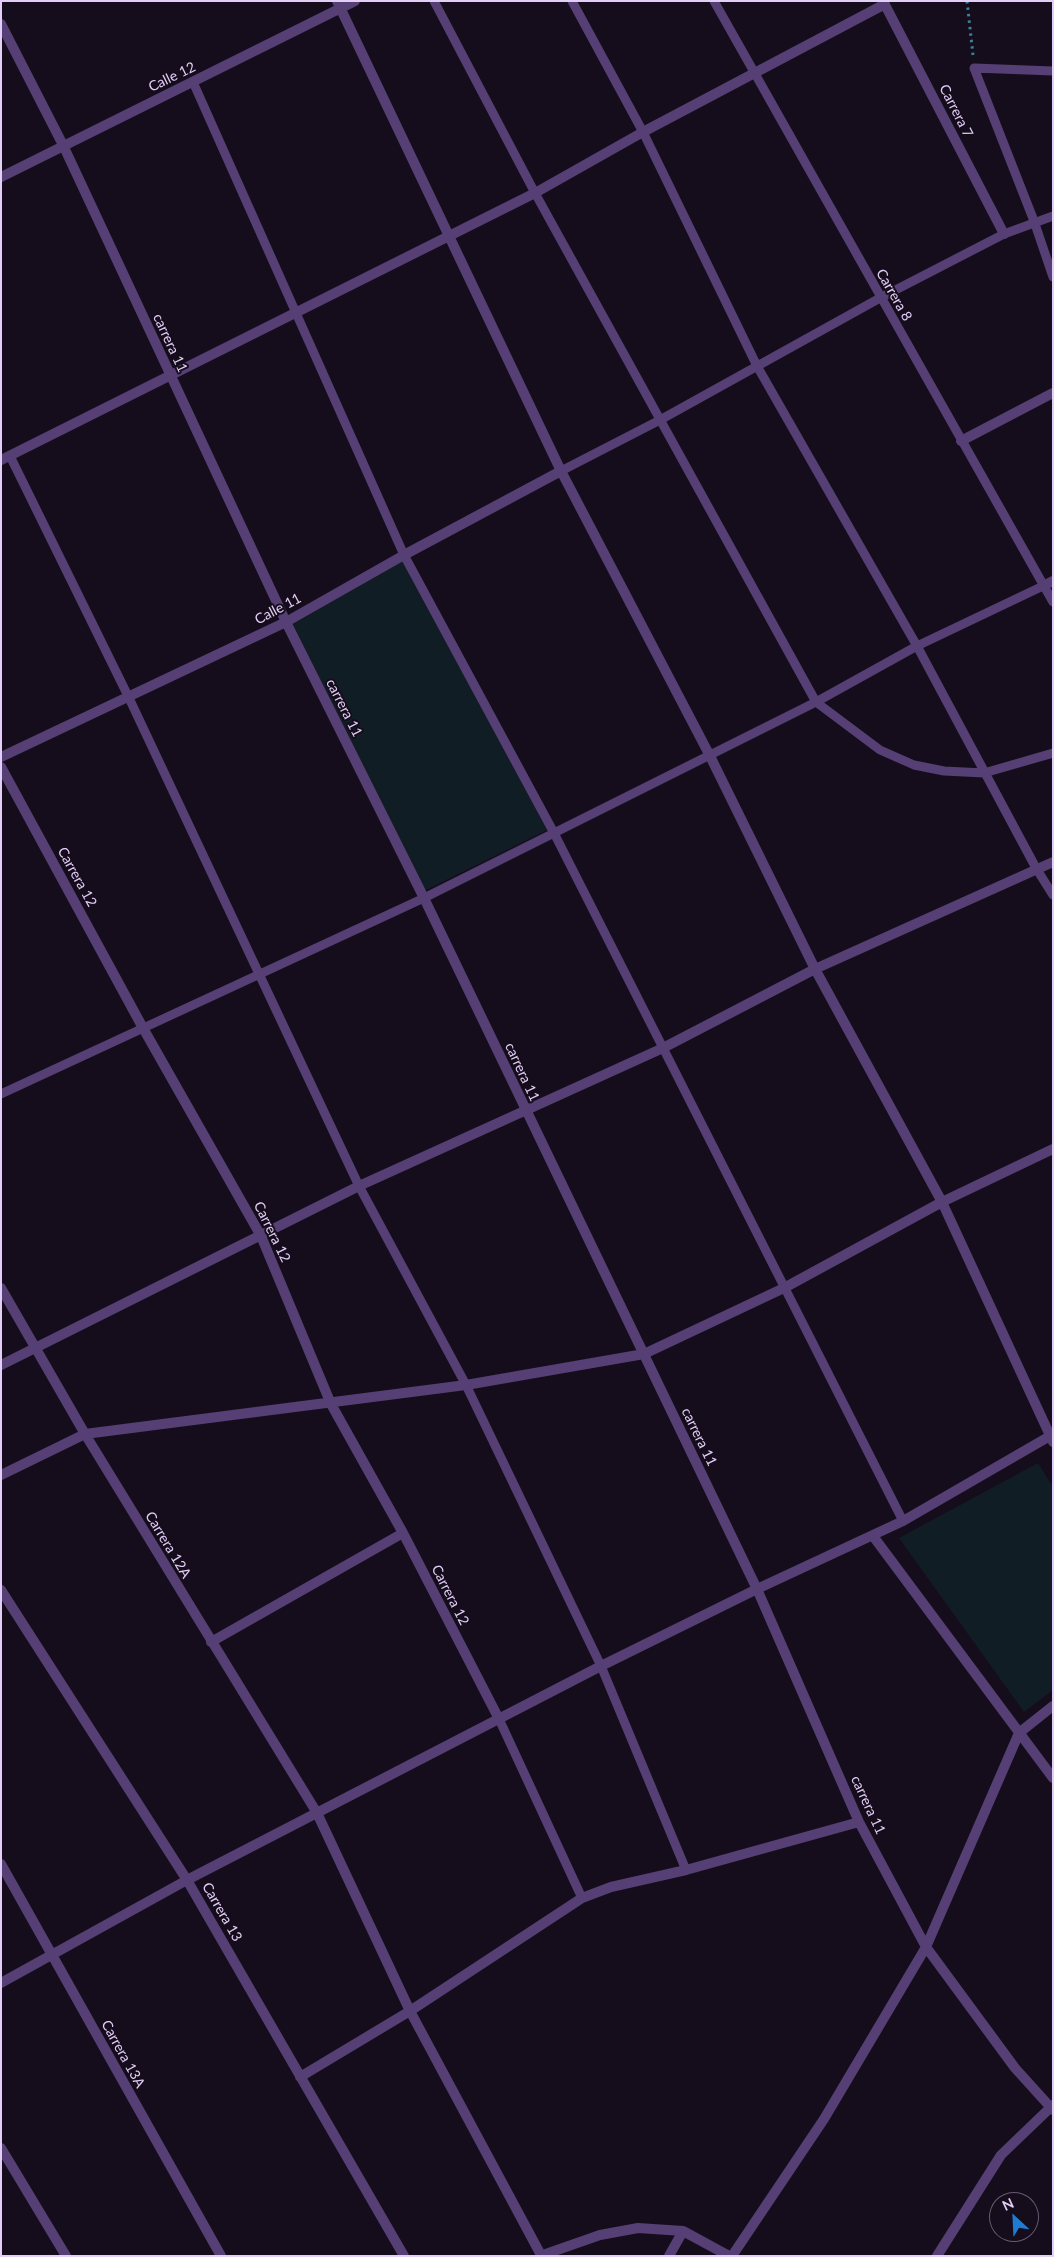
<!DOCTYPE html>
<html>
<head>
<meta charset="utf-8">
<style>
	body { margin:0 }
	#map { position:relative; width:1054px; height:2257px; overflow:hidden; background:#150d1b; font-family:Lato,sans-serif }
	canvas { display:block }
	.frame { position:absolute; inset:0; border:2px solid #e3cef8; pointer-events:none }
	.north { position:absolute; left:989px; top:2192px; width:50px; height:50px; box-sizing:border-box; background:#150d1b; border:1px solid #675a73; border-radius:50%; rotate:335deg; font-size:14px; font-weight:700; line-height:20px; text-align:center; color:#e3cef8 }
	.north::after { content:''; display:block; margin:auto; width:18px; height:22px; background:#1d7dd5; clip-path:polygon(50% 0,100% 100%,50% 72%,0 100%) }
</style>
</head>
<body>
<div id="map">
<canvas width="1054" height="2257"></canvas>
<div class="frame"></div>
<div class="north">N</div>
</div>
<script>
const ctx = document.querySelector('canvas').getContext('2d');
ctx.lineJoin = 'round';
function paint(path, color) { ctx.fillStyle = color; ctx.fill(path, 'evenodd'); }
const toPath = rows => new Path2D(rows.map(r => 'M' + r).join(''));
function stroke(path, color, width, dash) { ctx.strokeStyle = color; ctx.lineWidth = width; ctx.lineCap = dash ? 'butt' : 'round'; ctx.setLineDash(dash || []); ctx.stroke(path); }
function drawText(font, color, halo, rows, align = 'center') {
  ctx.font = font + ' Lato,sans-serif'; ctx.lineWidth = 4; ctx.setLineDash([]); ctx.textBaseline = 'middle'; ctx.strokeStyle = halo; ctx.fillStyle = color; for (const [text, x, y, turn = 0] of rows) {
    ctx.save(); ctx.translate(x, y); ctx.rotate((+turn || 0) * Math.PI / 180); ctx.textAlign = isNaN(turn) ? turn : align; if (halo) ctx.strokeText(text, 0, 0); ctx.fillText(text, 0, 0); ctx.restore();
  }
}
const green = toPath([
	[403,561,547,830,424,891,293,624],
	[1038,1463,1053,1487,1053,1690,1024,1712,899,1538]
]);
const path = toPath([
	[967,1,973,55]
]);
const service = toPath([
	[434,1,535,193,816,702,880,750,914,765,944,771,984,773,1053,753],
	[572,1,643,132,757,366,917,646,1036,868,1053,895],
	[714,1,1053,602],
	[1053,71,974,68,1034,221,1053,277],
	[193,82,404,555,554,833,903,1521],
	[10,456,129,698,359,1186,466,1385,601,1666,686,1870],
	[561,471,660,420,880,298,1004,234,1053,216],
	[1,1094,424,898,816,702,917,646,1043,586],
	[499,1719,582,1898]
]);
const minor = toPath([
	[337,1,561,471,710,756,815,969,942,1202,1053,1442],
	[883,1,1004,234],
	[1,24,63,145,286,622,424,898,757,1589,859,1822,926,1947,1015,2068,1053,2110],
	[1,177,355,1],
	[961,441,1053,393],
	[1,460,535,193,643,132,885,4],
	[1043,586,1053,581],
	[1,757,286,622,404,555,561,471],
	[1,767,143,1028,261,1236,331,1404,403,1533,499,1719],
	[1,1288,85,1434,317,1813,410,2011,541,2255],
	[1,1365,359,1186,663,1048,815,969,1053,862],
	[1,1475,85,1434,466,1385,644,1354,784,1288,942,1202,1053,1149],
	[873,1536,1053,1778],
	[1,1590,187,1880,404,2256],
	[211,1642,403,1533],
	[1,1864,221,2256],
	[1,1983,187,1880,601,1666,757,1589,903,1521,1050,1436],
	[300,2077,410,2011,582,1898,611,1887,686,1870,859,1822],
	[1,2148,66,2256],
	[540,2256,600,2235,638,2228,683,2231],
	[669,2256,683,2231,729,2256],
	[732,2256,824,2119,926,1947,1019,1733,1053,1706],
	[937,2256,1001,2155,1053,2105]
]);
const streetNames = [
	["Calle 12",172,77,-26],
	["Carrera 7",956,111,63],
	["Carrera 8",894,295,60],
	["carrera 11",170,343,65],
	["Calle 11",278,609,-28],
	["carrera 11",344,708,63],
	["Carrera 12",77,877,61],
	["carrera 11",522,1072,65],
	["Carrera 12",272,1232,64],
	["carrera 11",699,1437,64],
	["Carrera 12A",168,1545,59],
	["Carrera 12",450,1595,63],
	["carrera 11",868,1805,65],
	["Carrera 13",222,1912,60],
	["Carrera 13A",123,2054,61]
];
paint(green, '#111d24');
stroke(path, '#3c7f9e', 3, [2.5, 4]);
stroke(service, '#553f74', 9);
stroke(minor, '#553f74', 10);
drawText('14px', '#e3cef8', '#150d1b', streetNames);
</script>
</body>
</html>
